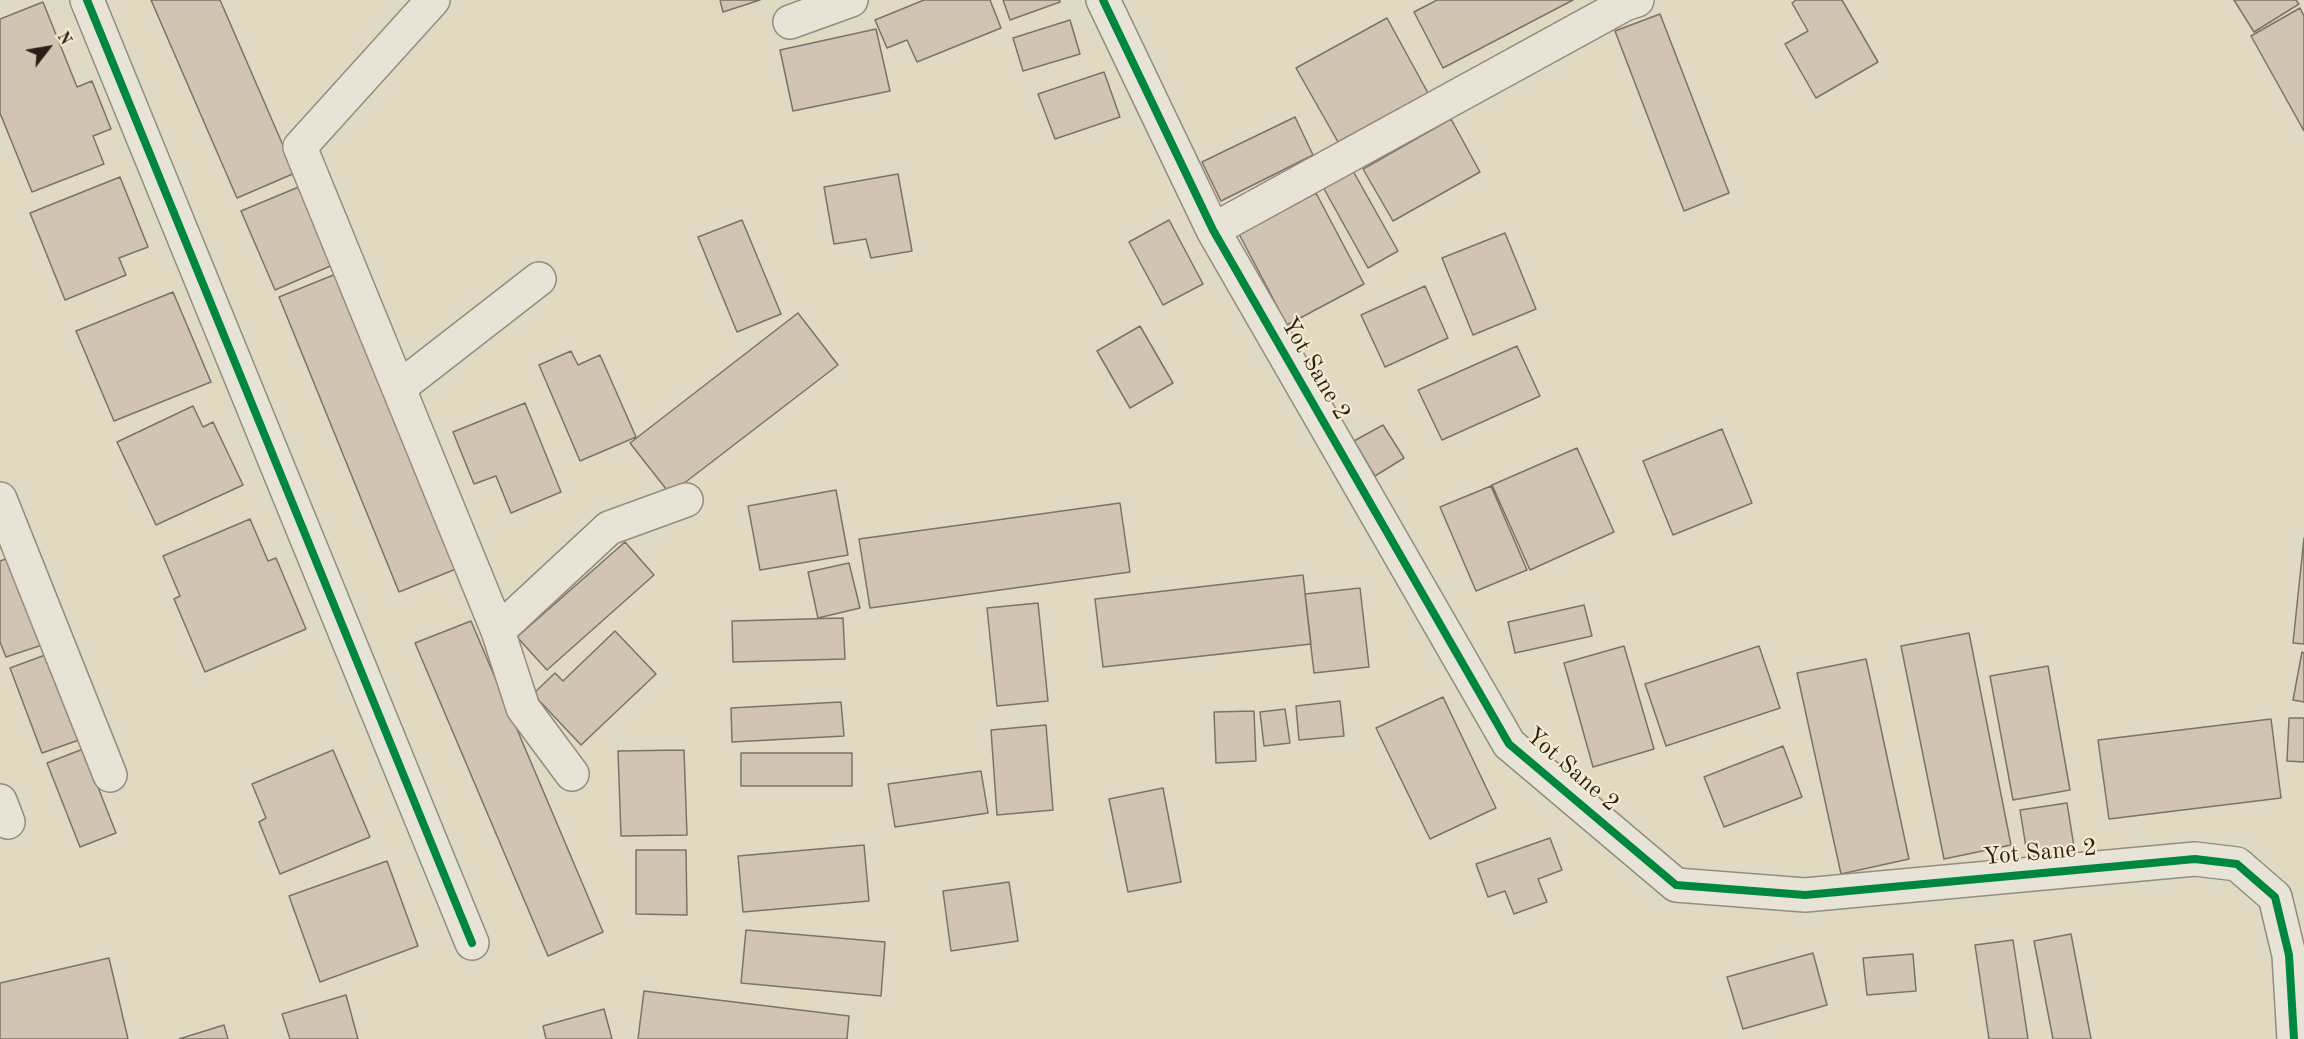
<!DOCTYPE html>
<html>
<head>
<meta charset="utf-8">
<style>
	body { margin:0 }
	#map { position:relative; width:2304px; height:1039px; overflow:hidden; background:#e0dac3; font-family:"Old Standard TT",serif }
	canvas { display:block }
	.north { position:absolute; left:18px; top:18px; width:60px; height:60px; -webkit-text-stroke:4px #f3ecd0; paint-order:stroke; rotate:59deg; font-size:16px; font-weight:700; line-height:24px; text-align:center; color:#2d1e15 }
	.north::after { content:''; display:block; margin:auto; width:21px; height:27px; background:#2d1e15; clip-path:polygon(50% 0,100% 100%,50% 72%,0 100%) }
</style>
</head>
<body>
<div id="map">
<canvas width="2304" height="1039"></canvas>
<div class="north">N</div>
</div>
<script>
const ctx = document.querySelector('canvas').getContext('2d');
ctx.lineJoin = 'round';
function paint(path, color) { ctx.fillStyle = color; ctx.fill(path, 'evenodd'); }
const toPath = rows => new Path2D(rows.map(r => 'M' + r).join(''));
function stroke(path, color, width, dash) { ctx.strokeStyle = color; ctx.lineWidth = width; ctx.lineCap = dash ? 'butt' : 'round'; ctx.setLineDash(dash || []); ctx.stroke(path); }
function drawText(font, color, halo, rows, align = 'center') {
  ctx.font = font + ' "Old Standard TT",serif'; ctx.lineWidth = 4.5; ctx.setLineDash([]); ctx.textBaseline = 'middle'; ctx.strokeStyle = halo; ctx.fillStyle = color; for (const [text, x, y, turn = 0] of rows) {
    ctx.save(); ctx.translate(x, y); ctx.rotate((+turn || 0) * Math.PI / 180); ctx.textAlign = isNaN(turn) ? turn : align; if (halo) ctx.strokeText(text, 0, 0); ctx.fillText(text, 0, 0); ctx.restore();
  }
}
const building = toPath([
	[151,0,220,0,295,173,237,198,151,0],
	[720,0,760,0,723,12,720,0],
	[924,0,990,0,1001,28,917,62,907,40,887,48,875,20,924,0],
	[1003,0,1060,0,1060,2,1010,20,1003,0],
	[1437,0,1573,0,1443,68,1414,12,1437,0],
	[1796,0,1842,0,1878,62,1816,98,1785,44,1808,31,1792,3,1796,0],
	[2234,0,2296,0,2299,4,2254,32,2234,0],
	[43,2,77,87,92,81,111,129,93,136,104,164,32,192,0,113,0,19,43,2],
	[2300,8,2304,16,2304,131,2251,36,2300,8],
	[1660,14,1729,193,1684,211,1615,31,1660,14],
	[1387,18,1428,93,1338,142,1296,68,1387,18],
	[1070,20,1080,54,1023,71,1013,38,1070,20],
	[876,29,890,91,793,111,780,50,876,29],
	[1104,72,1120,117,1055,139,1038,94,1104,72],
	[1295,117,1313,155,1221,201,1202,162,1295,117],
	[1451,119,1480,172,1393,221,1363,169,1451,119],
	[1353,171,1398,251,1368,268,1323,187,1353,171],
	[898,174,912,251,871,258,866,239,834,244,824,187,898,174],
	[120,177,148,247,119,258,126,275,65,300,30,213,120,177],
	[301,186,335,264,275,290,241,211,301,186],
	[1316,193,1364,284,1287,325,1239,234,1316,193],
	[742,220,781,314,737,332,698,237,742,220],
	[1169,220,1203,284,1163,305,1129,242,1169,220],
	[1505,233,1536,309,1473,335,1442,258,1505,233],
	[336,274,456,569,399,592,279,297,336,274],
	[1425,286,1448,338,1385,367,1361,315,1425,286],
	[173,292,211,382,114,421,76,331,173,292],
	[798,313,838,365,670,494,630,443,798,313],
	[1140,326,1173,383,1130,408,1097,351,1140,326],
	[1517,346,1540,396,1442,440,1418,390,1517,346],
	[571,351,578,365,600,355,636,437,580,461,539,365,571,351],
	[525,403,561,492,511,513,496,476,474,484,453,432,525,403],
	[193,406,203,427,213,422,243,485,156,525,117,442,193,406],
	[1383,425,1404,458,1375,476,1354,441,1383,425],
	[1722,429,1752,503,1673,535,1643,461,1722,429],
	[1577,448,1614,532,1530,570,1492,485,1577,448],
	[1491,486,1527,570,1476,591,1440,507,1491,486],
	[836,490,848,555,760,570,748,506,836,490],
	[1120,503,1130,572,870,608,859,539,1120,503],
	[250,519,268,561,276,558,306,629,205,672,174,599,180,596,163,556,250,519],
	[2304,538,2304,644,2293,643,2304,538],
	[625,542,654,575,547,670,517,637,625,542],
	[11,557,42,645,6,657,0,642,0,561,11,557],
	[849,563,860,608,818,618,808,572,849,563],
	[1303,575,1311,644,1103,667,1095,599,1303,575],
	[1360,588,1369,667,1314,673,1305,594,1360,588],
	[1038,603,1048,701,997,706,987,608,1038,603],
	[1584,605,1592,636,1515,653,1508,622,1584,605],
	[843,618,845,659,733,662,732,621,843,618],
	[471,621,603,932,548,956,415,643,471,621],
	[615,631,656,674,581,745,533,694,555,673,563,681,615,631],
	[1969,633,2011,845,1944,859,1901,646,1969,633],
	[1624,646,1654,749,1593,767,1564,663,1624,646],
	[1759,646,1780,708,1666,746,1645,684,1759,646],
	[2302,652,2304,653,2304,702,2293,700,2302,652],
	[48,654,79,740,42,753,10,668,48,654],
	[1866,659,1909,859,1841,874,1797,673,1866,659],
	[2048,666,2070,790,2013,800,1990,676,2048,666],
	[1443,697,1496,808,1430,839,1376,728,1443,697],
	[1340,701,1344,736,1299,740,1296,706,1340,701],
	[841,702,844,736,732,742,731,708,841,702],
	[1285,709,1290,743,1264,746,1260,712,1285,709],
	[1254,711,1256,761,1216,763,1214,712,1254,711],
	[2289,718,2304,718,2304,762,2287,761,2289,718],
	[2271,719,2281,798,2109,819,2098,740,2271,719],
	[1046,725,1053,810,997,815,991,730,1046,725],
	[1783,746,1802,797,1724,827,1704,777,1783,746],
	[83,749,116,833,80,847,47,763,83,749],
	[333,750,370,837,280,874,259,822,266,818,252,784,333,750],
	[684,750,687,835,621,836,618,751,684,750],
	[741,753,852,753,852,786,741,786,741,753],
	[981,771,988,813,895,827,888,784,981,771],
	[1163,788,1181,882,1128,892,1109,799,1163,788],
	[2067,803,2075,853,2028,860,2020,810,2067,803],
	[1550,838,1562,870,1538,879,1547,902,1514,914,1505,891,1488,897,1476,864,1550,838],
	[864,845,869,901,743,912,738,856,864,845],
	[636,850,686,850,687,915,636,914,636,850],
	[387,861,418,946,320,982,289,896,387,861],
	[1009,882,1018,941,951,951,943,891,1009,882],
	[746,930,885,942,881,996,741,983,746,930],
	[2071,934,2091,1039,2053,1039,2034,941,2071,934],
	[2013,940,2028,1039,1989,1039,1975,945,2013,940],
	[1813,953,1827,1005,1743,1029,1727,977,1813,953],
	[1913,954,1916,991,1867,995,1863,958,1913,954],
	[109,958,128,1039,0,1039,0,983,109,958],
	[644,991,849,1016,847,1039,638,1039,644,991],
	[346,995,358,1039,290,1039,282,1014,346,995],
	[604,1009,612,1039,546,1039,543,1026,604,1009],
	[224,1025,228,1039,179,1039,224,1025]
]);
const street = toPath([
	[87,0,472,943],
	[433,0,300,147,498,631,523,708,572,774],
	[1103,0,1213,230,1509,744,1676,885,1805,895,2195,859,2237,864,2275,897,2289,955,2294,1039],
	[790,22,851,0],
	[1213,230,1625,4,1637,0],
	[400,387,539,279],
	[0,499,110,775],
	[498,631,609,528,686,500],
	[0,801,8,822]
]);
const cycleway = toPath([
	[87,0,472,943],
	[1103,0,1213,230,1509,744,1676,885,1805,895,2195,859,2237,864,2275,897,2289,955,2294,1039]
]);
const streetNames = [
	["Yot Sane 2",1315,369,60],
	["Yot Sane 2",1572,770,41],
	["Yot Sane 2",2040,853,-5]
];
paint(building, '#d2c4b2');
stroke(building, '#797468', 1.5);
stroke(street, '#928d7f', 36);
stroke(street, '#e7e3d7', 33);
stroke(cycleway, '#00873e', 8);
drawText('24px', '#2d1e15', '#f3ecd0', streetNames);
</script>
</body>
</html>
